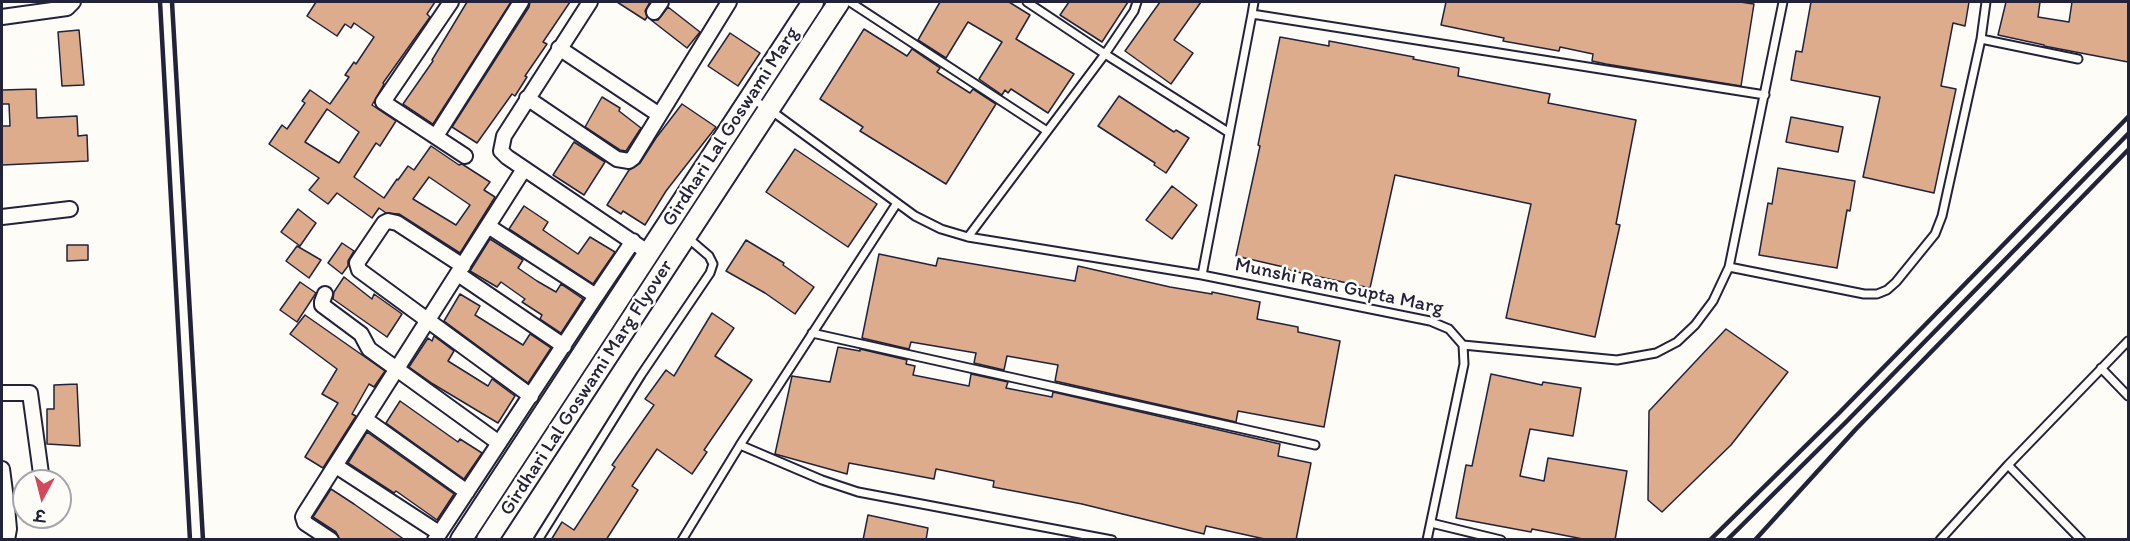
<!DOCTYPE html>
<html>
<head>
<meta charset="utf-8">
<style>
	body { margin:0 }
	#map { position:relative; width:2130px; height:541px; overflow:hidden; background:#fdfcf7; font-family:Itim,"Playpen Sans Deva",sans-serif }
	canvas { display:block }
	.frame { position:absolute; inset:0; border:3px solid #22223b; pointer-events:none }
	.north { position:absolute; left:12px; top:469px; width:60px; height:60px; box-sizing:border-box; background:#fdfcf7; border:2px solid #a5a5ac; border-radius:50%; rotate:187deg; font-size:16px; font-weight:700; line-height:24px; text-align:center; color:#22223b }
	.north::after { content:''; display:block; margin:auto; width:21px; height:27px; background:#d1495b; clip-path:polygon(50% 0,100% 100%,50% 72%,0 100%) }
</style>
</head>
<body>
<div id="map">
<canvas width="2130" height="541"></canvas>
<div class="frame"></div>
<div class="north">उ</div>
</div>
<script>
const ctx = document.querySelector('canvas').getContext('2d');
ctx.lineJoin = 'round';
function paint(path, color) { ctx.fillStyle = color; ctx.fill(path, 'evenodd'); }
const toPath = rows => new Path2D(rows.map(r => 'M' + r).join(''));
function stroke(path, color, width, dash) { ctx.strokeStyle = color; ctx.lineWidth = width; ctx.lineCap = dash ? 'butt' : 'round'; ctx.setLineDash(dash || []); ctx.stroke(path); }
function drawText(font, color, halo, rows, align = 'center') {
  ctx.font = font + ' Itim,sans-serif'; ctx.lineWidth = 5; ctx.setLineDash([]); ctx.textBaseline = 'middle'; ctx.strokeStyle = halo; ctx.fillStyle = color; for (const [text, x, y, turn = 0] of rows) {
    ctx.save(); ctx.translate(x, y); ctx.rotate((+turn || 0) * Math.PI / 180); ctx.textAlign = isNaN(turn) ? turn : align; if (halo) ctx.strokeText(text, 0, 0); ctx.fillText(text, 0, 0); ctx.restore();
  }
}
const building = toPath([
	[316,2,435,2,427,14,430,17,383,83,384,84,372,105,396,121,380,146,376,143,354,177,384,198,397,179,398,180,408,166,414,170,431,146,459,165,462,164,490,182,484,190,495,197,460,253,399,214,386,213,379,208,372,218,337,193,328,204,309,190,319,178,269,144,282,125,287,129,305,103,302,101,310,90,330,104,349,77,345,75,354,62,356,64,374,37,354,23,351,28,345,24,337,36,307,16,316,2],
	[327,109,359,132,339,163,305,142,327,109],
	[429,177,470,205,456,225,413,199,429,177],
	[467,2,511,2,433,124,403,104,433,61,432,60,467,2],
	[530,2,570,2,543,42,547,44,525,76,527,77,515,96,512,94,477,143,452,127,529,7,530,2],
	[617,2,650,2,645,11,647,17,645,20,617,2],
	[940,2,1009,2,1030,15,1016,39,1074,74,1048,113,1011,89,1008,93,1005,90,1002,95,979,79,1002,42,968,22,946,58,918,40,940,2],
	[1069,2,1128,2,1102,42,1060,15,1069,2],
	[1160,2,1201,2,1174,40,1193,53,1171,84,1125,51,1160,2],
	[1446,2,1740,2,1754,4,1741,86,1606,64,1592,61,1593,54,1560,47,1559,51,1503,41,1504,38,1441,25,1446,2],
	[1811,2,1969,2,1965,26,1953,23,1941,86,1956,89,1934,193,1863,177,1880,97,1791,80,1796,51,1802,52,1811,2],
	[2006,2,2040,2,2038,17,2069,22,2072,2,2128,2,2128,62,2044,46,2044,45,1998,35,2006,2],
	[668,7,700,32,687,48,651,20,658,20,668,7],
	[864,29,907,56,912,49,940,68,937,72,970,93,973,89,996,104,946,184,860,131,863,127,820,99,864,29],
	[79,30,84,85,62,86,58,32,79,30],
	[730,33,760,53,738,86,708,66,730,33],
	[1280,37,1329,46,1329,41,1414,57,1413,59,1459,68,1458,76,1550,94,1548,103,1636,120,1616,224,1620,225,1595,337,1506,318,1531,204,1395,175,1370,288,1288,270,1288,268,1236,256,1260,146,1258,145,1280,37],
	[36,89,37,118,77,116,78,136,87,135,88,161,2,165,2,126,10,126,9,104,2,104,2,90,36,89],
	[1119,96,1174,132,1176,130,1189,138,1166,173,1154,165,1155,163,1098,126,1119,96],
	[602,97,620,108,619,111,641,128,626,151,620,150,585,127,602,97],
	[682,104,716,127,666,191,645,225,623,211,621,214,607,205,629,170,640,163,656,138,682,104],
	[1791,117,1843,127,1838,152,1786,142,1791,117],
	[574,142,605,162,584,195,553,175,574,142],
	[795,149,877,204,848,247,766,192,795,149],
	[1778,168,1855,181,1850,211,1847,210,1837,268,1759,255,1768,203,1772,204,1778,168],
	[1172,186,1197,205,1172,239,1146,220,1172,186],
	[524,206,548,222,543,230,578,254,590,237,615,252,593,284,509,229,524,206],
	[298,209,316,223,300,246,281,232,298,209],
	[490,239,523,260,518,268,537,281,556,292,561,284,583,299,561,333,540,319,542,315,522,302,525,299,501,282,497,287,470,271,490,239],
	[746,240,784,263,783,265,814,287,795,314,765,293,726,271,746,240],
	[342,243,354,251,348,261,348,266,342,274,328,263,342,243],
	[67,245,88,245,88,260,67,261,67,245],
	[297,246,321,260,309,278,286,261,297,246],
	[879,254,936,266,938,258,1075,281,1078,266,1170,287,1212,294,1212,292,1260,302,1257,319,1298,327,1298,332,1340,341,1324,427,1238,411,1236,422,1055,381,1058,365,1007,356,1004,370,974,363,976,353,911,342,909,349,862,338,879,254],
	[344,277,372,299,374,294,402,314,387,337,333,299,334,292,344,277],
	[300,282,316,293,297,322,280,310,300,282],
	[460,294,480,306,475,315,523,345,530,334,551,348,528,383,444,321,460,294],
	[712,313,734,328,715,356,752,380,704,450,707,452,692,474,657,449,632,486,638,490,606,540,551,540,562,522,574,530,615,467,612,465,654,405,645,399,666,370,674,376,712,313],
	[305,315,385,371,374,387,369,384,352,414,356,416,323,468,305,457,338,403,322,394,337,369,290,334,305,315],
	[1726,329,1788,372,1731,445,1662,512,1648,500,1649,411,1726,329],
	[434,336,454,351,448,361,488,386,492,379,515,396,498,423,433,384,409,367,428,338,432,341,434,336],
	[838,347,860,351,860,349,907,360,906,364,915,366,913,375,969,386,971,374,1008,382,1006,388,1052,397,1053,392,1280,444,1278,456,1311,463,1296,540,1269,540,1206,526,1204,534,1082,504,993,487,994,481,936,469,934,479,849,463,847,474,775,454,792,376,830,382,838,347],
	[1491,374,1542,385,1543,382,1581,388,1573,436,1530,429,1520,476,1544,481,1548,458,1627,471,1615,540,1588,540,1532,529,1531,532,1456,518,1466,465,1472,466,1491,374],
	[77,384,80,446,47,444,47,409,54,409,54,385,77,384],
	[400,401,458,442,460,439,482,453,464,479,386,423,400,401],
	[367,432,454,494,437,520,396,491,394,493,348,463,367,432],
	[331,489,354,504,405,540,340,540,336,532,313,517,331,489],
	[868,515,928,528,926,540,863,540,868,515]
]);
const service = toPath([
	[850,2,1047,131],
	[1027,2,1105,54,1228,132],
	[1254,2,1252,14,1765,95],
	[1981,39,2078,59],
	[752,99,769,109,915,216,941,229,968,237,1202,275,1430,321,1449,329,1463,345,1617,360,1656,353,1677,342,1695,325,1713,301,1729,267,1783,2],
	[897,203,740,445,822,480,858,492,1112,540],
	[968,237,1105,54,1134,11,1137,2],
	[1729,267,1864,294,1877,294,1887,290,1896,282,1935,234,1942,216,1981,39,1986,2],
	[1202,275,1252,14],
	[812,333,1315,445],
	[2101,368,2128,396],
	[2008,465,2081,540],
	[1431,523,1501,540],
	[538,540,641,375,710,273,713,264,709,256,688,238],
	[682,540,740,445],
	[1427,540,1464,364,1463,345],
	[1940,540,2008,465,2128,341]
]);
const minor = toPath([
	[451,2,383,102,465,156],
	[590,2,504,136,501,151,507,157,649,253],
	[654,12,661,2],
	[2,17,67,8,73,2],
	[559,48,658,114],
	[527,98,617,159,629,161,633,158,729,2],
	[436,136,521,2],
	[2,217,70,209],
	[488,226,596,296,633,241],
	[463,266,397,223,388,221,384,223,357,263,359,270,531,396],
	[458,274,564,346],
	[325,294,322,302,322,305,361,334,369,349,499,443],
	[2,393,30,393,42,481],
	[365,419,467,492],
	[336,466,439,533],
	[2,469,7,507,9,529,7,540],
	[331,540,305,523,303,517,305,513,524,169],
	[435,540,596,296]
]);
const secondary = toPath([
	[461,540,813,2],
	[487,540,839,2]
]);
const rail = toPath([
	[160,2,190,540],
	[172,2,203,540],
	[1710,540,1839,413,2128,117],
	[1727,540,1847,421,2128,134],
	[1755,540,1856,429,2128,150]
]);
const streetNames = [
	["Girdhari Lal Goswami Marg",731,127,-57],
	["Munshi Ram Gupta Marg",1339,287,12],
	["Girdhari Lal Goswami Marg Flyover",587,388,-57]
];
paint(building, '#dcac8d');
stroke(building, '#22223b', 1.5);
stroke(service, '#22223b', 11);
stroke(minor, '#22223b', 18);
stroke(secondary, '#22223b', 24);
stroke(service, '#fdfcf7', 7);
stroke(minor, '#fdfcf7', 14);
stroke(secondary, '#fdfcf7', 20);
stroke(rail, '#22223b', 4.5);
drawText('20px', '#22223b', '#fdfcf7', streetNames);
</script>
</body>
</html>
